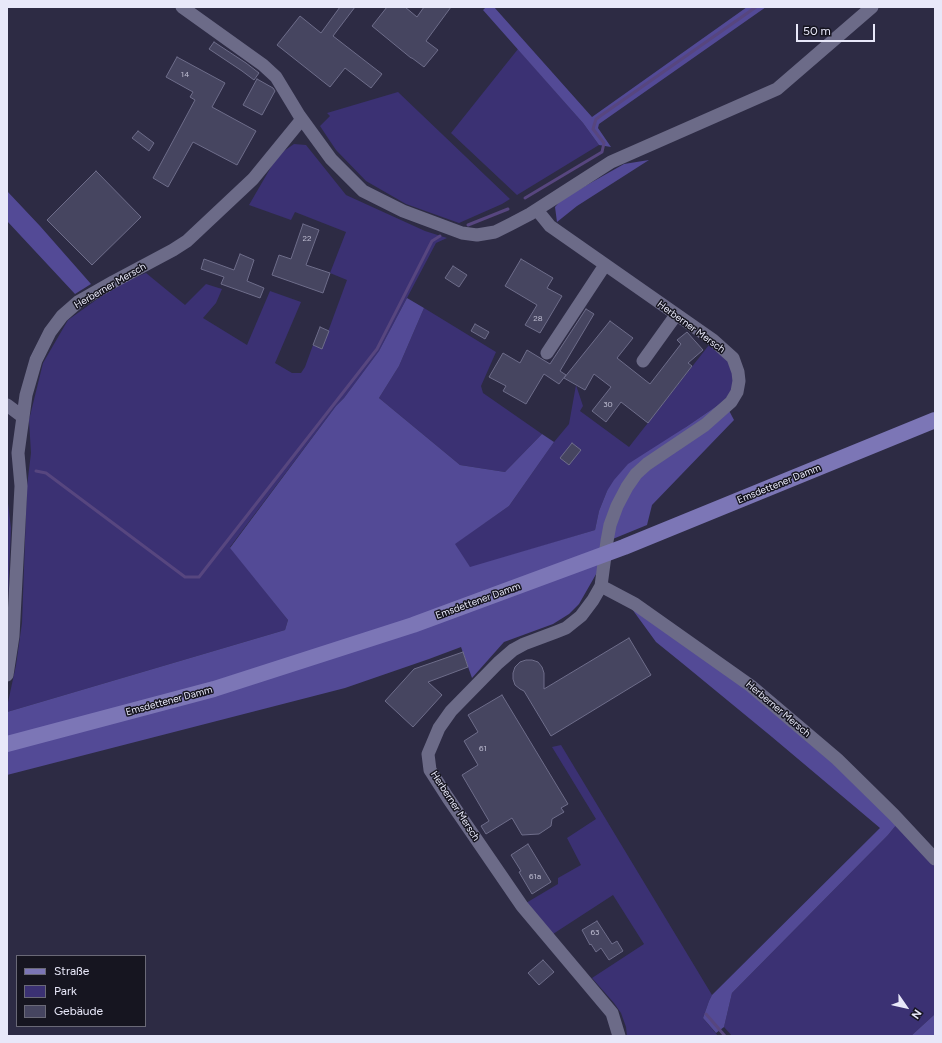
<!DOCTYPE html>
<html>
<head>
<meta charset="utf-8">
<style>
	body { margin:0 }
	#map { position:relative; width:942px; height:1043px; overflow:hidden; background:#2d2b44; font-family:Figtree,sans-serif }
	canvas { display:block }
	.frame { position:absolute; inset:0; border:8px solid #e8e8f9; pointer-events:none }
	.legend { position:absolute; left:16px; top:955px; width:130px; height:72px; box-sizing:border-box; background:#161520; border:1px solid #6a6977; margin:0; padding:5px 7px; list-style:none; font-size:12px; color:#e8e8f9 }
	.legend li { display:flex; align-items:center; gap:8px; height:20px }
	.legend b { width:20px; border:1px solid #6a6977 }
	.north { position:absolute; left:886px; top:987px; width:40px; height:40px; -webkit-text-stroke:3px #161520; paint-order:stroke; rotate:124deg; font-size:11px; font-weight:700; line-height:16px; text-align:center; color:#e8e8f9 }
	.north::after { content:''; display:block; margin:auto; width:14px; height:18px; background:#e8e8f9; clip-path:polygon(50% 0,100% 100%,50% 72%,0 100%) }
	.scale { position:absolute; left:796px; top:24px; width:79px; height:18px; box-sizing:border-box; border:2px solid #e8e8f9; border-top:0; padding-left:5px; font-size:12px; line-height:14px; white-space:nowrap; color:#e8e8f9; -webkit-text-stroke:3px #161520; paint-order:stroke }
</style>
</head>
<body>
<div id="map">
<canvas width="942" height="1043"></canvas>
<div class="frame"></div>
<ul class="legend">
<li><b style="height:5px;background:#7c76b6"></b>Straße</li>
<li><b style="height:11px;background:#3b3173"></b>Park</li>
<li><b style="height:11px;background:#464560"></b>Gebäude</li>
</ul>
<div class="north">N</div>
<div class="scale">50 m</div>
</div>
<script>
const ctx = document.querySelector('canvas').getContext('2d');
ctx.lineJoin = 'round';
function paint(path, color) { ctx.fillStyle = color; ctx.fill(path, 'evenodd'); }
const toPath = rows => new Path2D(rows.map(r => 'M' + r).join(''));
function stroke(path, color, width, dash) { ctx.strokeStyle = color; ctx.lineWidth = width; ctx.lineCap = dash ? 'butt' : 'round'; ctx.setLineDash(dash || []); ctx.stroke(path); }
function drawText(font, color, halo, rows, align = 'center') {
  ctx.font = font + ' Figtree,sans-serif'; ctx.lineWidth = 3; ctx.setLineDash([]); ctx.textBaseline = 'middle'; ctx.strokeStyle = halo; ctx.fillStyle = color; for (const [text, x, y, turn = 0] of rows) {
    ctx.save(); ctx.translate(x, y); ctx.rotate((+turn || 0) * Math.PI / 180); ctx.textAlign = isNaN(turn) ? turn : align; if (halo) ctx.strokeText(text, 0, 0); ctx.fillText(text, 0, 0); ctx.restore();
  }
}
const green = toPath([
	[518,49,583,123,599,145,517,195,451,133],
	[398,92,510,199,502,204,459,223,406,204,366,181,336,150,320,126,330,116,327,113],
	[294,144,306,145,346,195,425,231,447,238,436,243,379,351,344,398,336,406,230,547,288,620,285,630,7,712,7,707,16,665,22,623,27,486,31,453,29,420,43,363,68,320,117,285,146,273,185,305,206,284,222,289,216,303,203,318,247,345,270,291,301,302,275,363,292,373,301,373,305,367,313,345,322,348,347,280,330,273,346,232,295,212,291,220,249,205,278,155],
	[424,308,496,352,481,386,483,393,542,434,505,472,460,465,379,398,399,366],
	[709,345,728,361,734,375,733,389,724,401,686,427,607,491,599,511,595,530,470,568,454,544,509,506,554,442,569,424,576,385,583,406,580,411,629,447],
	[7,495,11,528,7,621],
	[561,745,712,995,709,1001,703,1018,718,1036,627,1036,626,1027,621,1013,614,1003,592,978,644,944,613,895,553,934,526,903,558,884,558,878,581,865,567,838,596,819,552,747],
	[897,824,935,865,935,1014,911,1036,732,1036,724,1027,732,993,888,835]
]);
const forest = toPath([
	[486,7,494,7,592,117,747,7,766,7,599,124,598,128,611,147,599,145,583,123,483,10],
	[649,160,577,206,557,222,555,207,562,199,624,164],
	[7,191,40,226,91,284,75,294,7,221],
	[407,298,424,308,399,366,379,398,460,465,505,472,542,434,554,442,509,506,455,544,470,567,595,530,599,511,607,491,614,480,628,464,686,427,724,401,734,420,652,505,647,525,603,543,599,569,579,604,569,614,553,624,504,642,472,678,461,647,429,659,345,688,7,775,7,712,285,630,288,620,230,548,336,406,344,398,379,351],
	[632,609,746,687,833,760,897,824,888,835,732,993,724,1027,716,1033,703,1018,709,1001,712,995,880,828,772,737,682,663,656,642],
	[935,1014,935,1036,911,1036]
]);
const stream = toPath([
	[525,198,602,152,604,143,593,129,596,119,756,7],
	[468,225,508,209],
	[36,471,46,473,185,577,199,577,377,349,432,241,440,236],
	[706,1014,725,1036]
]);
const building = toPath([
	[340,7,355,7,333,36,382,74,371,88,345,68,330,87,277,45,300,16,321,33,340,7],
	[387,7,405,7,417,17,424,7,451,7,426,41,438,50,424,67,412,58,411,58,372,26,387,7],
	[214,42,246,63,259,73,254,80,242,71,209,49,214,42],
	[177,57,225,83,212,107,256,131,237,165,193,142,168,187,153,178,195,100,190,97,193,92,166,77,177,57],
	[257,79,273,88,275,91,262,115,243,105,257,79],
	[138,131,154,143,149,151,132,138,138,131],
	[96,171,141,217,92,265,47,220,96,171],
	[303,224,319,230,306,265,330,273,323,293,272,275,279,255,291,259,303,224],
	[240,254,254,260,247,281,264,288,260,298,221,284,224,277,201,269,204,259,234,270,240,254],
	[521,259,553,278,547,288,562,296,540,333,525,325,537,305,505,286,521,259],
	[453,266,467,275,459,287,445,278,453,266],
	[586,309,594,314,560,371,566,375,559,384,544,374,526,404,503,391,506,386,489,377,503,353,520,363,527,350,550,364,586,309],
	[610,321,633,338,617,358,650,384,681,344,677,340,687,332,703,350,688,363,692,366,648,423,621,402,606,422,592,411,611,387,594,374,585,390,564,378,610,321],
	[475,324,489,332,485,339,471,331,475,324],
	[320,327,329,331,322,349,313,345,320,327],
	[572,443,581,450,569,465,560,458,572,443],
	[629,638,651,675,551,736,524,691,520,689,515,685,513,679,513,673,515,667,520,662,526,660,532,660,538,662,542,667,544,673,544,689,629,638],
	[463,652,468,667,428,682,442,695,413,727,385,701,414,669,463,652],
	[502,695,568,804,561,808,564,812,552,819,551,826,539,834,522,835,512,818,486,834,481,826,489,821,462,775,478,765,464,741,478,732,468,715,502,695],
	[528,844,551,882,532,894,519,872,521,871,511,855,528,844],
	[597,921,612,944,617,941,623,951,609,960,601,948,596,952,591,944,590,945,582,930,597,921],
	[543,960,554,972,539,985,528,973,543,960]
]);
const minor = toPath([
	[182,7,263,65,276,77,299,115,331,159,363,191,403,211,462,233,477,235,495,232,511,224,530,214,611,162,777,89,872,7],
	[537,210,550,226,713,340,733,358,738,372,739,381,737,392,731,402,705,425,647,464,636,474,627,487,617,506,610,525,607,541,601,586,593,600,581,616,566,628,556,632,524,644,513,650,498,663,451,711,439,728,428,754,430,770,448,798,522,906,612,1013,619,1036],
	[547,353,605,265],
	[643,361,676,315],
	[7,405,23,417],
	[601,586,635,604,751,686,837,759,894,815,935,859],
	[7,675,13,636,21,486,18,453,26,395,36,360,50,332,62,316,78,302,113,282,173,250,187,241,253,179,302,119]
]);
const major = toPath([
	[7,744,214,689,413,625,624,547,935,420]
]);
const numberNames = [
	["14",185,75],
	["22",307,239],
	["28",538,319],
	["30",608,405],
	["61",483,749],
	["61a",535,877],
	["63",595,933]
];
const streetNames = [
	["Herberner Mersch",110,286,-30],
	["Herberner Mersch",691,327,36],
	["Emsdettener Damm",779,484,-22],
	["Emsdettener Damm",478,601,-20],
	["Emsdettener Damm",169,701,-15],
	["Herberner Mersch",778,709,40],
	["Herberner Mersch",455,806,57]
];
paint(green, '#3b3173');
paint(forest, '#534a96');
stroke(stream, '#57467f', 3);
paint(building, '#464560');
stroke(building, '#6e6d8a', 1);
stroke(minor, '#6c6b88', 13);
stroke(major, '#7c76b6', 16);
drawText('8px', '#c0bfd3', null, numberNames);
drawText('10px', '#e8e8f9', '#161520', streetNames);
</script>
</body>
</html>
